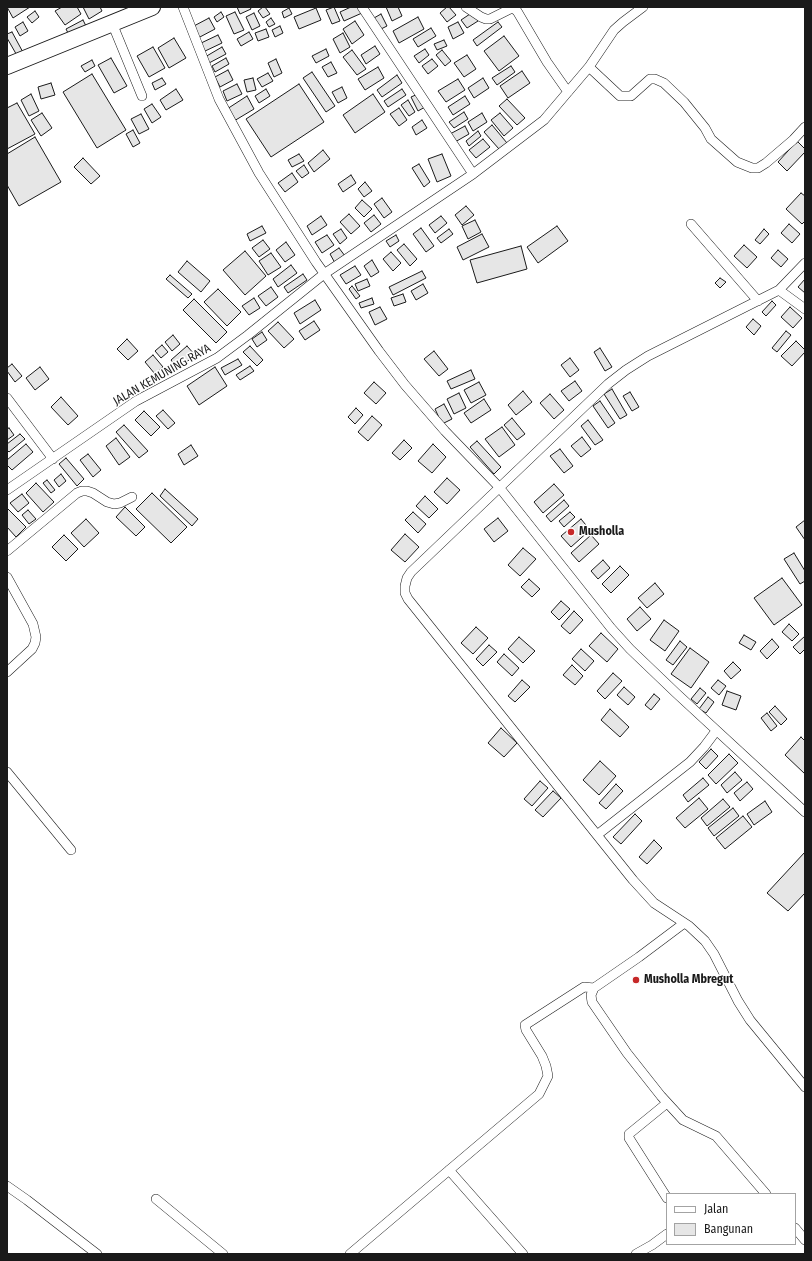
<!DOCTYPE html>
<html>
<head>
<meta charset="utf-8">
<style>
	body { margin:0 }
	#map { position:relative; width:812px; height:1261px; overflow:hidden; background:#fff; font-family:"Fira Sans Condensed",sans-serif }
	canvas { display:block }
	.frame { position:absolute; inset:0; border:8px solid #1a1a1a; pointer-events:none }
	.legend { position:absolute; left:666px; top:1193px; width:130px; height:52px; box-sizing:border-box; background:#fff; border:1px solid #a3a3a3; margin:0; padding:5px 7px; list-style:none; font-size:12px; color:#1a1a1a }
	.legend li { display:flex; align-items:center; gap:8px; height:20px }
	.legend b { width:20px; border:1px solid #a3a3a3 }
</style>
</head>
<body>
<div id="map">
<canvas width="812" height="1261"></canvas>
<div class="frame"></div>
<ul class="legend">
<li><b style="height:5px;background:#fff"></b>Jalan</li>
<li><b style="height:11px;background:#e6e6e6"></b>Bangunan</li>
</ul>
</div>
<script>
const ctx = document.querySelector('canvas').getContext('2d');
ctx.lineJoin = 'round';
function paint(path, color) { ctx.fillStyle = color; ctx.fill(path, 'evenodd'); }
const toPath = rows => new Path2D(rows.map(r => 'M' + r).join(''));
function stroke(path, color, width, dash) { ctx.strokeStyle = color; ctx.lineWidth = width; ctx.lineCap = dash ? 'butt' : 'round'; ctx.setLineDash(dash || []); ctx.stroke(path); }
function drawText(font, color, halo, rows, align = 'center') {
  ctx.font = font + ' "Fira Sans Condensed",sans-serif'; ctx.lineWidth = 3; ctx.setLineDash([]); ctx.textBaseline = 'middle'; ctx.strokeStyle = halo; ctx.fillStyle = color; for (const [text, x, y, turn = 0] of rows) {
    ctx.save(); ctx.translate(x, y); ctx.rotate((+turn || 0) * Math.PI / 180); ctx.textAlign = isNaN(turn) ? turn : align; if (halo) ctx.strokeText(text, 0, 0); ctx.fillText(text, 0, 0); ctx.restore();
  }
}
const building = toPath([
	[7,7,30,7,13,18,7,7],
	[62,7,77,7,81,14,65,25,55,11,62,7],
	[83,7,100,7,102,11,89,19,83,7],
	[237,7,250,7,251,9,240,14,237,7],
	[263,7,265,7,270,14,263,18,258,11,263,7],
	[334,7,340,21,332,24,326,10,334,7],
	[351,7,360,7,362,13,344,21,340,12,351,7],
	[386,7,398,7,402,16,392,21,386,7],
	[447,7,449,7,456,15,447,22,440,13,447,7],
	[289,8,292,14,284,18,282,12,289,8],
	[316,8,321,20,299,29,294,17,316,8],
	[35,11,39,17,32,23,27,17,35,11],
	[221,12,224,17,217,22,214,17,221,12],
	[235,12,244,30,234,34,226,16,235,12],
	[473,12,478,21,467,28,461,20,473,12],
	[254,13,260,26,252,30,246,17,254,13],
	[381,14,387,26,379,30,374,18,381,14],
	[418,17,424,29,399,43,393,31,418,17],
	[209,18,215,29,198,38,192,27,209,18],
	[271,18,275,24,269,27,266,22,271,18],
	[83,20,88,30,71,39,66,29,83,20],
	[355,21,364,35,352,44,343,29,355,21],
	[23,22,28,31,20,36,15,27,23,22],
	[458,22,464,33,453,39,448,27,458,22],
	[498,22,502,27,477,46,473,40,498,22],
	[280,26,283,33,275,37,272,30,280,26],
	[431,28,436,36,418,47,413,39,431,28],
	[266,29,269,37,258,41,255,33,266,29],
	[12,32,25,56,19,59,7,38,7,34,12,32],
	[249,32,253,39,241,46,237,39,249,32],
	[343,33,350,47,340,53,333,39,343,33],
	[218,35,222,43,203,52,199,44,218,35],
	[504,36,519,56,499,71,484,51,504,36],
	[174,38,186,58,169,68,158,48,174,38],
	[444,40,447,46,437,50,434,44,444,40],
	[375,46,380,54,366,64,361,55,375,46],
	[153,47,165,68,149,77,137,56,153,47],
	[222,47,226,54,209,63,205,57,222,47],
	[326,49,329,56,316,63,312,56,326,49],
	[425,49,429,55,419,63,414,56,425,49],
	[352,50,366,69,357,75,343,57,352,50],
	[442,50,451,61,445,66,436,55,442,50],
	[467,55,476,69,464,77,454,63,467,55],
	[111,58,127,86,114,93,98,65,111,58],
	[226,58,229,64,215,72,212,66,226,58],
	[276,59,282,73,274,77,268,63,276,59],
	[432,59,438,66,428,74,422,66,432,59],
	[92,60,95,66,85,72,81,66,92,60],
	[331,62,337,73,328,77,322,67,331,62],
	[511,66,515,72,497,85,492,78,511,66],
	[378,67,384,78,365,90,358,79,378,67],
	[228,70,233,80,220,87,215,77,228,70],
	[522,71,530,83,508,98,500,86,522,71],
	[312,72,335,106,326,112,303,78,312,72],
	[268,73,273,81,262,87,257,79,268,73],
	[92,74,126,130,97,148,63,92,92,74],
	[397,75,402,83,382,97,377,90,397,75],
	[162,78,166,84,155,90,152,83,162,78],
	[253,78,256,90,247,92,244,80,253,78],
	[483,78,489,88,474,98,468,88,483,78],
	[458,79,465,90,446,102,438,91,458,79],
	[51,83,55,95,41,99,38,87,51,83],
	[237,84,242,94,227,101,223,91,237,84],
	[299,84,324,122,271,157,246,119,299,84],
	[342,87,347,98,338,103,332,92,342,87],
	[176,89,183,100,166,110,160,100,176,89],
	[266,89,270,96,259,103,255,96,266,89],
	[402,89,406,95,388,107,384,101,402,89],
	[31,94,39,111,29,116,21,100,31,94],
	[373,94,385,112,355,133,343,115,373,94],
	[418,94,425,107,418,111,411,97,418,94],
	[247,96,254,109,234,121,227,109,247,96],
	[465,96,470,104,453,115,448,107,465,96],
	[507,99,525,118,517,125,499,106,507,99],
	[408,100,415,112,409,116,401,105,408,100],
	[17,103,35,134,7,149,7,108,17,103],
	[152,104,161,117,152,123,144,109,152,104],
	[399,108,407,120,399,126,390,114,399,108],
	[464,112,468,119,454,128,449,122,464,112],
	[42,113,52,128,41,136,31,120,42,113],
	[482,113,487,122,473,131,468,122,482,113],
	[500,113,513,128,504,136,491,120,500,113],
	[141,114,149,129,139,134,131,119,141,114],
	[422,120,427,128,416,135,412,127,422,120],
	[492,125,507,143,499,149,484,132,492,125],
	[465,126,469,134,455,142,450,134,465,126],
	[133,130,140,143,133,147,126,134,133,130],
	[478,131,481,136,469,146,466,141,478,131],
	[35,137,61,182,19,206,7,185,7,154,35,137],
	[483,139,490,147,476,158,469,150,483,139],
	[797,141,805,149,805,152,787,171,778,162,797,141],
	[323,150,330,159,314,172,308,163,323,150],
	[299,154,304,161,292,167,288,160,299,154],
	[442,154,451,176,437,182,428,159,442,154],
	[83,158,100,176,91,184,74,167,83,158],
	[419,164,430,182,424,187,412,168,419,164],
	[304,165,309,173,302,178,296,171,304,165],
	[292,173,298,182,285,192,278,183,292,173],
	[351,175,356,183,343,192,338,184,351,175],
	[365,182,372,191,364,197,358,189,365,182],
	[801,193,805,196,805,221,802,224,786,209,801,193],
	[382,198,392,212,384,218,374,204,382,198],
	[362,200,372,209,364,217,355,208,362,200],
	[466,206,474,215,462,225,455,215,466,206],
	[349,214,360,226,351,234,340,222,349,214],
	[374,215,381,224,371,232,364,223,374,215],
	[321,216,327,225,312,235,307,226,321,216],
	[441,216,447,223,435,233,429,225,441,216],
	[475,220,481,232,468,239,462,226,475,220],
	[789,224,800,234,792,243,781,233,789,224],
	[262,226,266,233,250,241,247,234,262,226],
	[557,226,568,241,538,263,527,247,557,226],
	[421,228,434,246,426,252,413,234,421,228],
	[341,229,347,238,340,244,333,234,341,229],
	[449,229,453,234,441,243,437,238,449,229],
	[764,229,769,234,760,244,755,240,764,229],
	[482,234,489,247,463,260,457,247,482,234],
	[327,235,334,245,322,253,315,242,327,235],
	[396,235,399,241,390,247,386,241,396,235],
	[263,240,270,249,259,257,252,248,263,240],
	[286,242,295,255,285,262,276,250,286,242],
	[404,244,417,259,410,266,397,250,404,244],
	[744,245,757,257,747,268,734,256,744,245],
	[521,246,527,269,477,283,470,260,521,246],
	[339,248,345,256,335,263,330,254,339,248],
	[778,250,788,259,781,267,771,258,778,250],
	[245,251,266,276,245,295,223,270,245,251],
	[391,252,401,263,393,271,383,259,391,252],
	[271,253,281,267,268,275,259,261,271,253],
	[372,260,379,272,371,277,364,266,372,260],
	[187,261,210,281,201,292,178,272,187,261],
	[291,265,297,273,278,287,273,279,291,265],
	[355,266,361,275,346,284,340,275,355,266],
	[422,271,426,278,393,295,389,287,422,271],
	[303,274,307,280,288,293,284,287,303,274],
	[170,275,192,294,188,298,166,279,170,275],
	[720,278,726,282,720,288,715,283,720,278],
	[367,279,370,286,358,291,355,284,367,279],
	[805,279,805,293,798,287,805,279],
	[423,284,428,293,416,300,411,291,423,284],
	[352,286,360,296,356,299,349,289,352,286],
	[271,287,278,297,266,306,258,296,271,287],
	[218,289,241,312,227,326,204,302,218,289],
	[403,294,406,302,394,306,391,298,403,294],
	[254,298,260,308,249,315,242,306,254,298],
	[372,298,374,304,361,308,359,303,372,298],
	[194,299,227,332,216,343,183,310,194,299],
	[315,300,321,310,300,324,294,313,315,300],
	[772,301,776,305,766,316,762,312,772,301],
	[380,307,387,319,375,325,369,312,380,307],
	[790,307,802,318,793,328,781,317,790,307],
	[753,319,761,326,754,335,746,327,753,319],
	[314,321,320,330,305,340,299,331,314,321],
	[278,322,294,339,284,348,268,331,278,322],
	[786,331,791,335,777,352,772,348,786,331],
	[262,332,267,340,257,347,252,339,262,332],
	[173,335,180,344,172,351,165,342,173,335],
	[127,339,138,351,128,360,117,349,127,339],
	[796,341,805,350,805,352,792,366,781,356,796,341],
	[162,345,168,352,161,358,155,351,162,345],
	[187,346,195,355,178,369,171,360,187,346],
	[250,346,263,360,257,366,243,352,250,346],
	[600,348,612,367,605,371,594,352,600,348],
	[434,351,448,369,439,376,424,359,434,351],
	[153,355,163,367,155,374,145,362,153,355],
	[570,358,579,370,570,377,561,365,570,358],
	[238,359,242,365,225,375,221,368,238,359],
	[12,364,22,376,15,382,7,371,7,368,12,364],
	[250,366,254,371,240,380,236,375,250,366],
	[40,367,49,379,35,390,26,378,40,367],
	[215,367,227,386,199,405,187,386,215,367],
	[471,370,475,379,451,389,447,381,471,370],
	[575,381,582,391,569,401,561,391,575,381],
	[374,382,386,393,376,404,364,393,374,382],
	[479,382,486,395,471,403,464,390,479,382],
	[612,389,627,415,620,419,604,394,612,389],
	[523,391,532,402,516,415,508,405,523,391],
	[630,392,639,407,632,411,623,396,630,392],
	[459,393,466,408,454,414,447,399,459,393],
	[550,394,564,410,554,419,540,403,550,394],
	[61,397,78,416,68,425,51,407,61,397],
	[484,399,491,410,471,423,464,413,484,399],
	[600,401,615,423,608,428,593,406,600,401],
	[444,404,452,419,442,424,435,409,444,404],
	[356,408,363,415,355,424,348,417,356,408],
	[163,410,175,423,168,429,156,416,163,410],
	[144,411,160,427,151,436,135,420,144,411],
	[372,416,382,425,368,441,358,432,372,416],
	[512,418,525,434,517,440,504,425,512,418],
	[588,420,603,440,595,445,581,426,588,420],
	[124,425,148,451,139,458,116,432,124,425],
	[502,427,515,445,499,457,485,439,502,427],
	[9,428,14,435,7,440,7,429,9,428],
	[20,434,25,439,9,452,7,450,7,444,20,434],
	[582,437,591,449,581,457,571,446,582,437],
	[116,438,130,457,119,465,106,446,116,438],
	[404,440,412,448,400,460,392,453,404,440],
	[477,441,501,467,494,474,470,447,477,441],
	[26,444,33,452,12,470,7,465,7,460,26,444],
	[433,444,446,457,432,473,418,461,433,444],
	[191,445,198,456,184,465,178,454,191,445],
	[560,449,573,466,564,473,550,456,560,449],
	[88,454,101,470,93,477,80,460,88,454],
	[66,458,84,479,77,486,59,464,66,458],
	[61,474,66,481,59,487,54,480,61,474],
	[447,478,460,490,447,504,434,492,447,478],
	[47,480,55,490,51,493,43,483,47,480],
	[36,483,54,502,43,512,26,493,36,483],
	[554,484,564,495,543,513,534,502,554,484],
	[165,489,198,519,192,526,160,496,165,489],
	[152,493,187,527,171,543,136,509,152,493],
	[22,494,29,503,18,512,10,503,22,494],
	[425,496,438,509,429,518,416,506,425,496],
	[564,500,569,506,551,522,546,516,564,500],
	[125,507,145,527,136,536,116,517,125,507],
	[7,508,26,527,16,537,7,527,7,508],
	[28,510,36,519,29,524,22,515,28,510],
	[413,512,426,524,418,533,405,520,413,512],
	[570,512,575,517,564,527,559,521,570,512],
	[498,518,508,531,494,542,484,529,498,518],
	[86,519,99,533,84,547,71,533,86,519],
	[581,519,590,530,571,547,561,536,581,519],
	[805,520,805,540,796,527,805,520],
	[405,534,419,547,405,562,391,550,405,534],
	[64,535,78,549,66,561,52,547,64,535],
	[591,535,599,544,579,562,571,553,591,535],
	[523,548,536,559,520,576,508,565,523,548],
	[794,553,805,571,805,581,800,584,784,559,794,553],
	[603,560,610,568,598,579,591,571,603,560],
	[620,566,629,575,611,593,602,584,620,566],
	[782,578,802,605,774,625,754,598,782,578],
	[529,579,540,589,532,597,521,587,529,579],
	[655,583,664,594,647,608,638,598,655,583],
	[561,601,570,609,559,620,551,612,561,601],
	[640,607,651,619,637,631,627,619,640,607],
	[574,611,583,620,570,634,561,626,574,611],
	[664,620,679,631,665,651,650,640,664,620],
	[789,624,799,634,792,641,782,632,789,624],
	[476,627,488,638,473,654,461,643,476,627],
	[601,633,618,649,607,662,589,646,601,633],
	[744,635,756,642,751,650,739,643,744,635],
	[805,636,805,649,800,654,793,647,805,636],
	[519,637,535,651,523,663,508,649,519,637],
	[772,639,779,647,767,659,760,651,772,639],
	[680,641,687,647,673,665,666,660,680,641],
	[489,645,497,652,483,666,476,659,489,645],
	[690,648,709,662,691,688,671,674,690,648],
	[581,649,594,661,585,671,572,659,581,649],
	[504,654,519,668,512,676,497,662,504,654],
	[733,662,741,670,731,679,724,671,733,662],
	[572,665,583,676,575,685,563,675,572,665],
	[613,673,622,681,605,699,597,691,613,673],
	[522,680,530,687,515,702,508,696,522,680],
	[718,680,726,686,719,695,711,688,718,680],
	[624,687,635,697,628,705,617,695,624,687],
	[700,688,706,693,697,704,691,699,700,688],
	[727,691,741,696,736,710,722,705,727,691],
	[654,694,660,699,651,710,645,705,654,694],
	[708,697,714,702,706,713,699,709,708,697],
	[775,706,787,719,781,725,769,712,775,706],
	[610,709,629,727,620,737,601,720,610,709],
	[767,713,777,726,771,731,761,718,767,713],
	[501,728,517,743,504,757,488,743,501,728],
	[801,737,805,741,805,774,785,755,801,737],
	[711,749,718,756,706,769,699,762,711,749],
	[729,754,738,763,716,784,708,775,729,754],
	[600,761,616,776,599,795,583,780,600,761],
	[735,772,742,780,727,793,721,785,735,772],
	[703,778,709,785,688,802,683,795,703,778],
	[540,781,548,788,532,806,524,799,540,781],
	[747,782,753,789,740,801,734,793,747,782],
	[616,784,623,791,606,809,599,803,616,784],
	[553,791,561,798,543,817,535,810,553,791],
	[699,798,708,809,685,828,676,818,699,798],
	[723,799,730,807,707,826,701,818,723,799],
	[765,801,772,812,754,825,747,814,765,801],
	[733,808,739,816,714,836,708,828,733,808],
	[635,814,642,821,621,844,613,837,635,814],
	[743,816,752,827,725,849,716,838,743,816],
	[654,840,662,848,647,864,639,857,654,840],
	[805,852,805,893,788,911,767,893,805,852]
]);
const minor = toPath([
	[183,7,219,99,259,173,316,262,379,351,405,385,445,431,499,487,611,628,630,649,676,693,805,812],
	[362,7,473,174],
	[466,7,481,17,486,19,490,19,512,8,517,11,547,62,568,92],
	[112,23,142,96],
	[589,67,620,96,631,96,650,79,655,79,664,83,684,102,705,128,711,139,737,162,752,168,758,168,766,163,793,140,805,127],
	[691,224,758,301],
	[805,263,779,290,648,356,626,370,608,384,411,572,407,578,405,586,405,593,408,599,633,880,654,903,689,926,705,941,714,954,738,1001,750,1020,805,1087],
	[779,290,805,309],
	[7,398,53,459],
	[7,490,136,401,217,358,248,335,324,274,473,174,544,120,589,67,614,30,623,22,643,7],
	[7,551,77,493,82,491,87,491,93,493,107,502,114,504,120,503,132,497],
	[7,577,33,624,36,637,35,643,32,649,7,672],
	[7,772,71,850],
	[597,835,690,762,704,747,716,731],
	[683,924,639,957,594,988,591,995,592,1002,627,1053,661,1096,683,1120,716,1136,766,1194],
	[449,1170,523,1254],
	[7,1186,27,1200,97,1254],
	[667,1198,629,1138,629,1134,667,1103],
	[156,1199,223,1254],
	[795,1228,805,1240],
	[350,1254,539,1094,548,1076,546,1066,542,1056,526,1030,525,1025,584,987,594,988],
	[636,1254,652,1245,667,1234]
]);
const trunk = toPath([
	[7,66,152,7]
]);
const markers = [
	[571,532,4,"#c62828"],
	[636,980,4,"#c62828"]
];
const streetNames = [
	["JALAN KEMUNING RAYA",162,375,-30]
];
const poiNames = [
	["Musholla",579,532],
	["Musholla Mbregut",644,980]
];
paint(building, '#e6e6e6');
stroke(building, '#1a1a1a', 1);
stroke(minor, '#1a1a1a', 10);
stroke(trunk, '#1a1a1a', 18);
stroke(minor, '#fff', 9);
stroke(trunk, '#fff', 16);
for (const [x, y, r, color] of markers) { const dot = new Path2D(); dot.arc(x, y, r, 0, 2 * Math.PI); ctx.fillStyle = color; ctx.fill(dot); stroke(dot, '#fff', 1.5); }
drawText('12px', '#1a1a1a', '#fff', streetNames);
drawText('bold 12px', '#1a1a1a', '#fff', poiNames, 'left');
</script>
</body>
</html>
